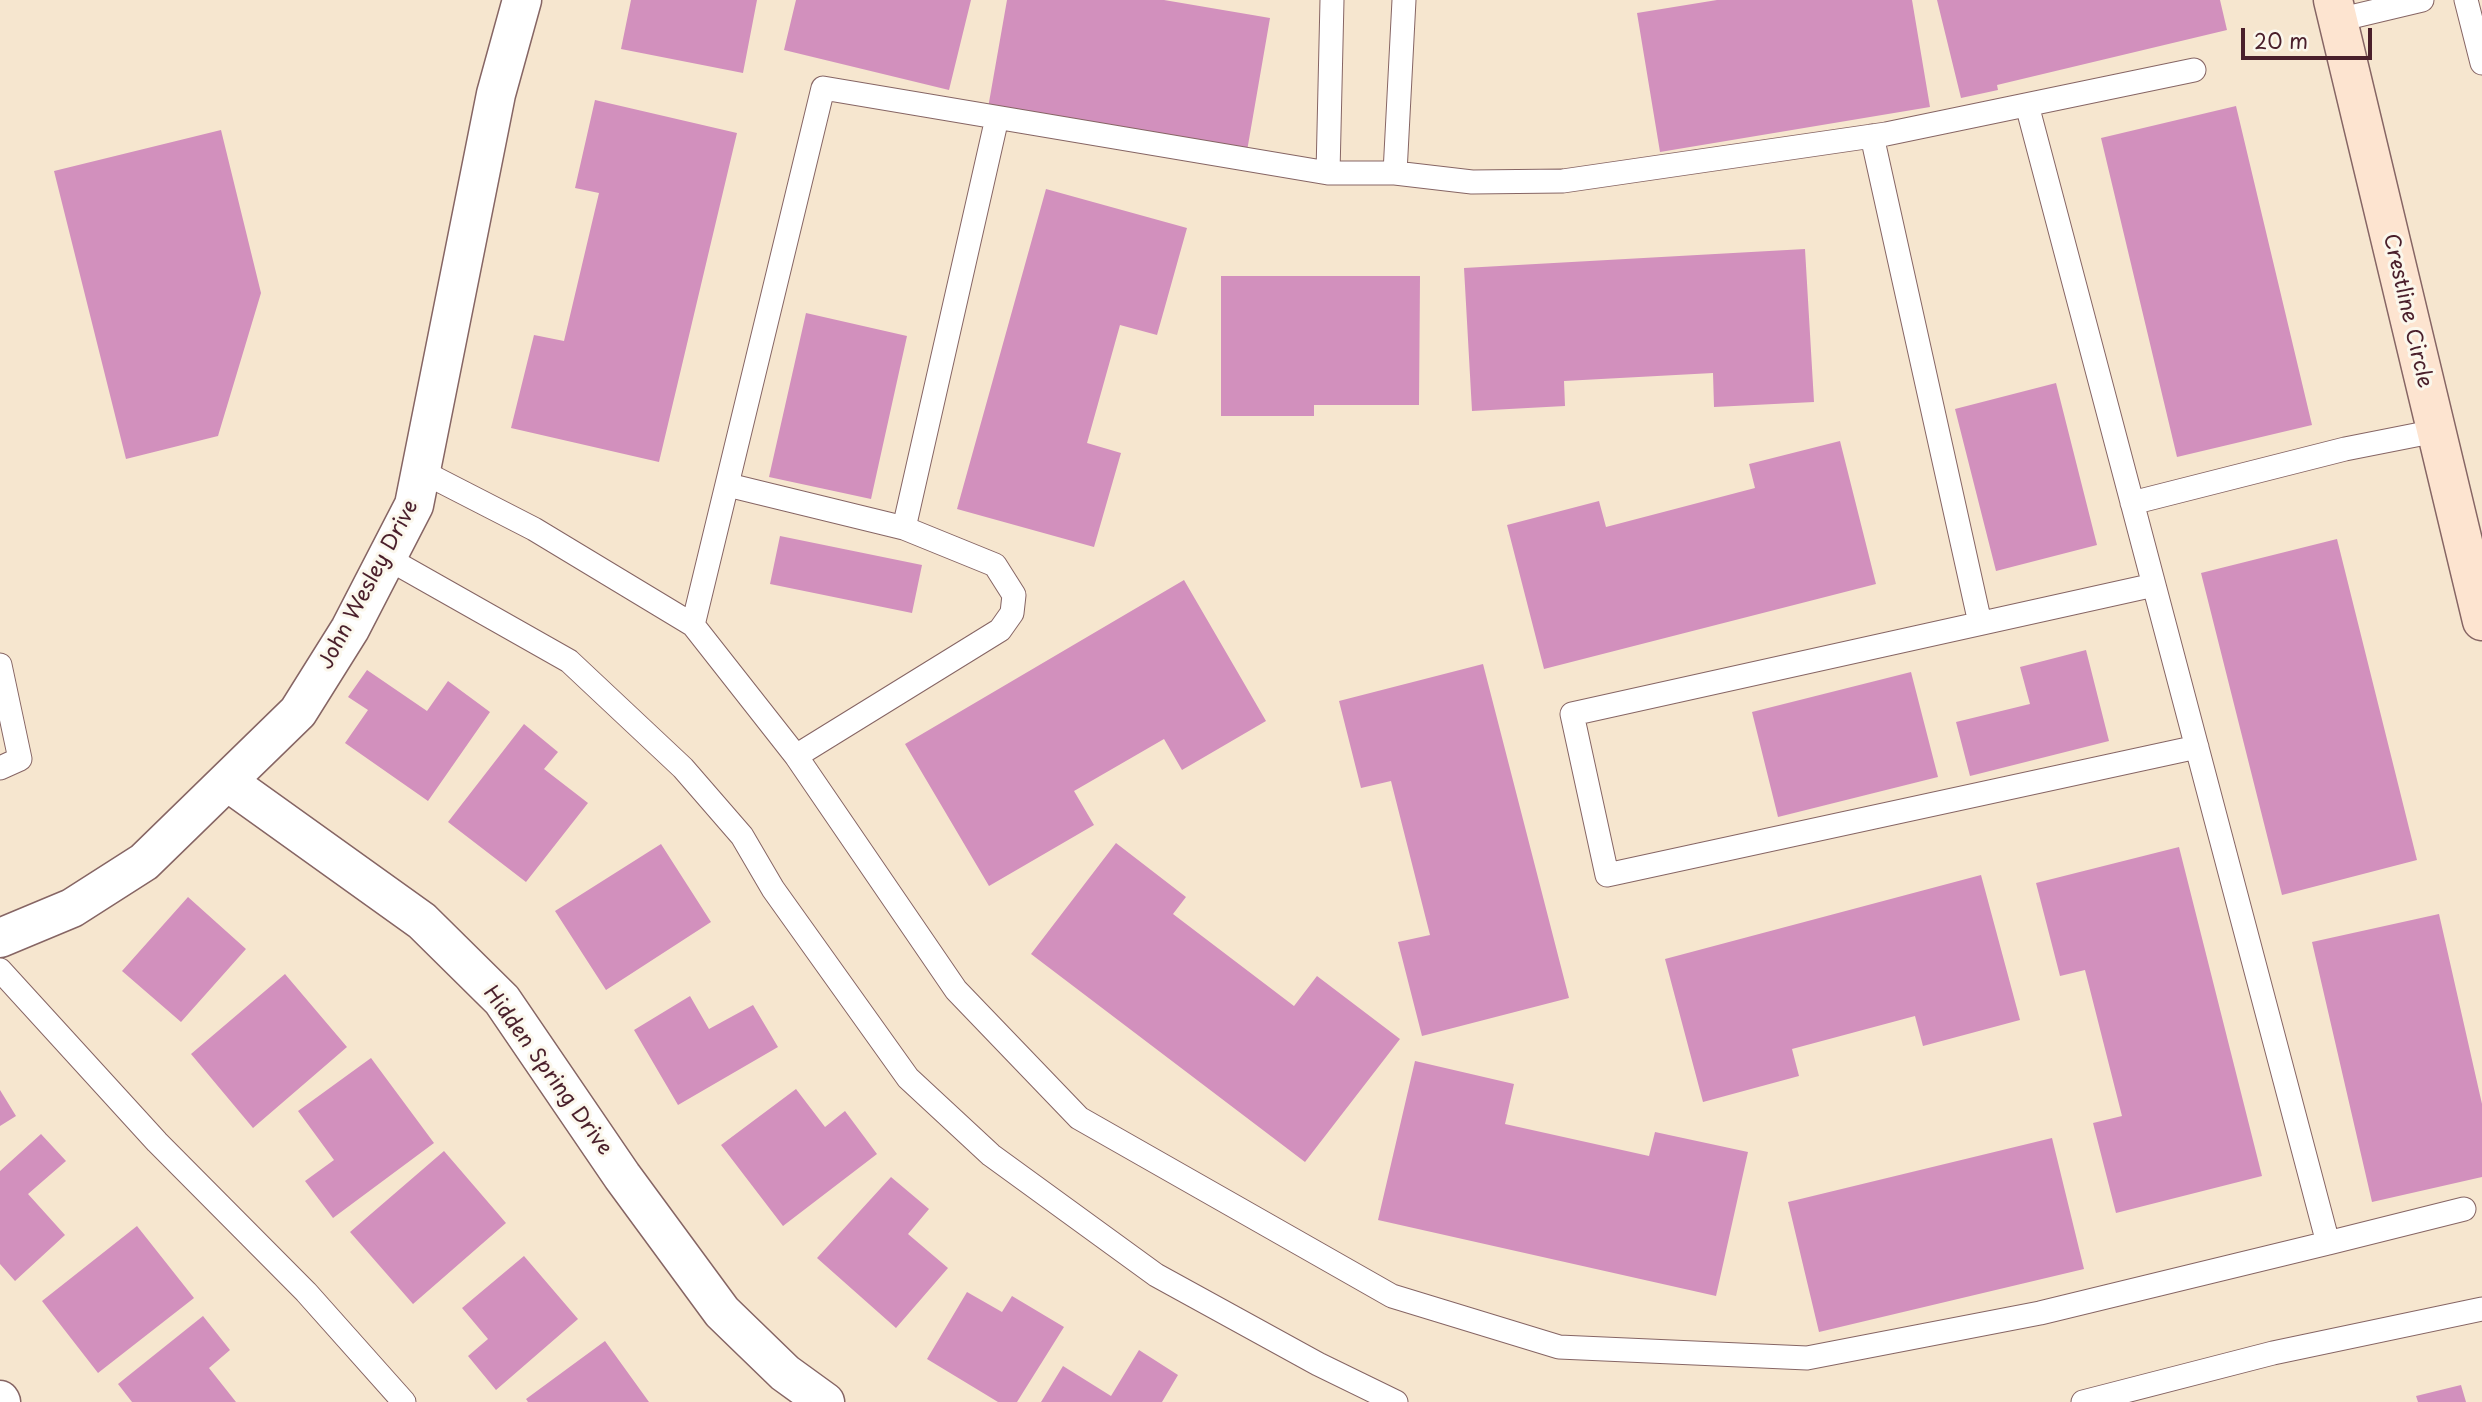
<!DOCTYPE html>
<html>
<head>
<meta charset="utf-8">
<style>
	body { margin:0 }
	#map { position:relative; width:2482px; height:1402px; overflow:hidden; background:#f6e6cf; font-family:"Playpen Sans",sans-serif }
	canvas { display:block }
	.scale { position:absolute; left:2241px; top:28px; width:131px; height:32px; box-sizing:border-box; border:4px solid #4a1f2b; border-top:0; padding-left:9px; font-size:21px; line-height:24px; white-space:nowrap; color:#4a1f2b; -webkit-text-stroke:5px #fbf7ec; paint-order:stroke }
</style>
</head>
<body>
<div id="map">
<canvas width="2482" height="1402"></canvas>
<div class="scale">20 m</div>
</div>
<script>
const ctx = document.querySelector('canvas').getContext('2d');
ctx.lineJoin = 'round';
function paint(path, color) { ctx.fillStyle = color; ctx.fill(path, 'evenodd'); }
const toPath = rows => new Path2D(rows.map(r => 'M' + r).join(''));
function stroke(path, color, width, dash) { ctx.strokeStyle = color; ctx.lineWidth = width; ctx.lineCap = dash ? 'butt' : 'round'; ctx.setLineDash(dash || []); ctx.stroke(path); }
function drawText(font, color, halo, rows, align = 'center') {
  ctx.font = font + ' "Playpen Sans",sans-serif'; ctx.lineWidth = 6; ctx.setLineDash([]); ctx.textBaseline = 'middle'; ctx.strokeStyle = halo; ctx.fillStyle = color; for (const [text, x, y, turn = 0] of rows) {
    ctx.save(); ctx.translate(x, y); ctx.rotate((+turn || 0) * Math.PI / 180); ctx.textAlign = isNaN(turn) ? turn : align; if (halo) ctx.strokeText(text, 0, 0); ctx.fillText(text, 0, 0); ctx.restore();
  }
}
const building = toPath([
	[631,0,757,0,743,73,621,49],
	[796,0,971,0,949,90,784,50],
	[1007,0,1164,0,1270,18,1247,151,988,108],
	[1717,0,1912,0,1930,107,1660,152,1637,13],
	[1937,0,2220,0,2227,30,1997,85,1998,90,1961,98],
	[595,100,737,133,659,462,511,428,534,335,564,341,599,193,575,188],
	[2236,106,2312,425,2177,457,2101,138],
	[221,130,261,293,218,436,126,459,54,171],
	[1046,189,1187,228,1157,335,1120,325,1087,443,1121,453,1094,547,957,509],
	[1805,249,1814,402,1714,407,1713,373,1564,381,1565,406,1472,411,1464,268],
	[1221,276,1420,276,1419,405,1314,405,1314,416,1221,416],
	[806,313,907,336,871,499,769,477],
	[2056,383,2097,545,1996,571,1955,409],
	[1840,441,1876,584,1544,669,1507,525,1599,501,1606,527,1755,488,1749,464],
	[780,536,922,565,912,613,770,584],
	[2337,539,2417,860,2282,895,2201,573],
	[1184,580,1266,721,1182,770,1164,739,1074,791,1094,825,989,886,905,744],
	[2086,650,2109,741,1970,776,1956,722,2030,704,2020,667],
	[1483,664,1569,998,1422,1036,1398,942,1430,935,1391,781,1361,788,1339,701],
	[367,670,427,711,448,681,490,712,428,801,345,743,368,710,348,697],
	[1911,672,1938,777,1778,817,1752,712],
	[524,724,558,752,544,769,588,803,526,882,448,822],
	[1116,843,1186,897,1173,914,1294,1006,1317,976,1400,1039,1305,1162,1031,954],
	[661,844,711,922,606,990,555,911],
	[2179,847,2262,1176,2116,1213,2093,1123,2122,1116,2085,970,2060,976,2036,883],
	[1981,875,2020,1020,1923,1046,1915,1016,1792,1049,1799,1076,1703,1102,1665,959],
	[188,897,246,949,181,1022,122,971],
	[2439,914,2482,1104,2482,1177,2372,1202,2312,942],
	[285,974,347,1047,253,1128,191,1054],
	[690,996,709,1029,753,1005,778,1047,678,1105,634,1030],
	[371,1058,434,1143,333,1218,305,1181,334,1160,298,1111],
	[1415,1061,1514,1084,1505,1124,1649,1156,1655,1132,1748,1152,1716,1296,1378,1220],
	[796,1089,825,1127,845,1111,877,1154,783,1226,721,1145],
	[0,1090,16,1116,0,1126],
	[41,1134,66,1161,28,1194,65,1235,15,1281,0,1264,0,1171],
	[2052,1138,2084,1269,1819,1332,1788,1202],
	[444,1151,506,1223,413,1304,350,1232],
	[891,1177,929,1209,908,1234,948,1268,896,1328,817,1258],
	[137,1226,194,1298,98,1373,42,1301],
	[524,1256,578,1319,496,1390,468,1356,488,1339,462,1308],
	[967,1292,1002,1312,1012,1296,1064,1327,1017,1402,998,1402,927,1359],
	[203,1316,230,1350,209,1368,236,1402,132,1402,118,1384],
	[605,1341,649,1402,528,1402,526,1399],
	[1139,1350,1178,1375,1162,1402,1041,1402,1063,1366,1111,1396],
	[2461,1385,2466,1402,2418,1402,2416,1396]
]);
const lane = toPath([
	[2466,0,2482,63],
	[2338,20,2422,0],
	[2027,105,2328,1243,2040,1313,1807,1358,1559,1347,1392,1296,1079,1118,956,990,796,756,693,625,823,88,1328,173,1395,173,1472,182,1563,181,1886,134,2194,70],
	[1872,136,1980,623],
	[1328,173,1332,0],
	[1395,173,1404,0],
	[423,472,534,529,693,625],
	[728,485,904,528,995,565,1014,595,1012,613,1000,630,796,756],
	[2132,503,2345,449,2436,431],
	[904,528,997,118],
	[387,558,569,661,683,768,742,836,773,889,908,1078,991,1155,1156,1275,1318,1364,1396,1402],
	[2154,585,1572,714,1607,875,2197,747],
	[0,665,20,759,0,768],
	[0,970,157,1142,306,1292,404,1402],
	[2328,1243,2464,1209],
	[2083,1402,2273,1353,2482,1309]
]);
const street = toPath([
	[228,782,422,921,502,1000,622,1176,722,1312,785,1373,825,1402],
	[0,938,72,908,144,862,298,712,350,629,414,505,496,94,522,0],
	[0,1400,1,1402]
]);
const secondary = toPath([
	[2333,0,2482,621]
]);
const streetNames = [
	["Crestline Circle",2407,311,77],
	["John Wesley Drive",369,585,-62],
	["Hidden Spring Drive",547,1071,54]
];
paint(building, '#d290bd');
stroke(lane, '#866564', 25);
stroke(street, '#866564', 41);
stroke(secondary, '#866564', 41);
stroke(lane, '#fff', 23);
stroke(street, '#fff', 38);
stroke(secondary, '#fde4d0', 38);
drawText('21px', '#4a1f2b', '#fbf7ec', streetNames);
</script>
</body>
</html>
